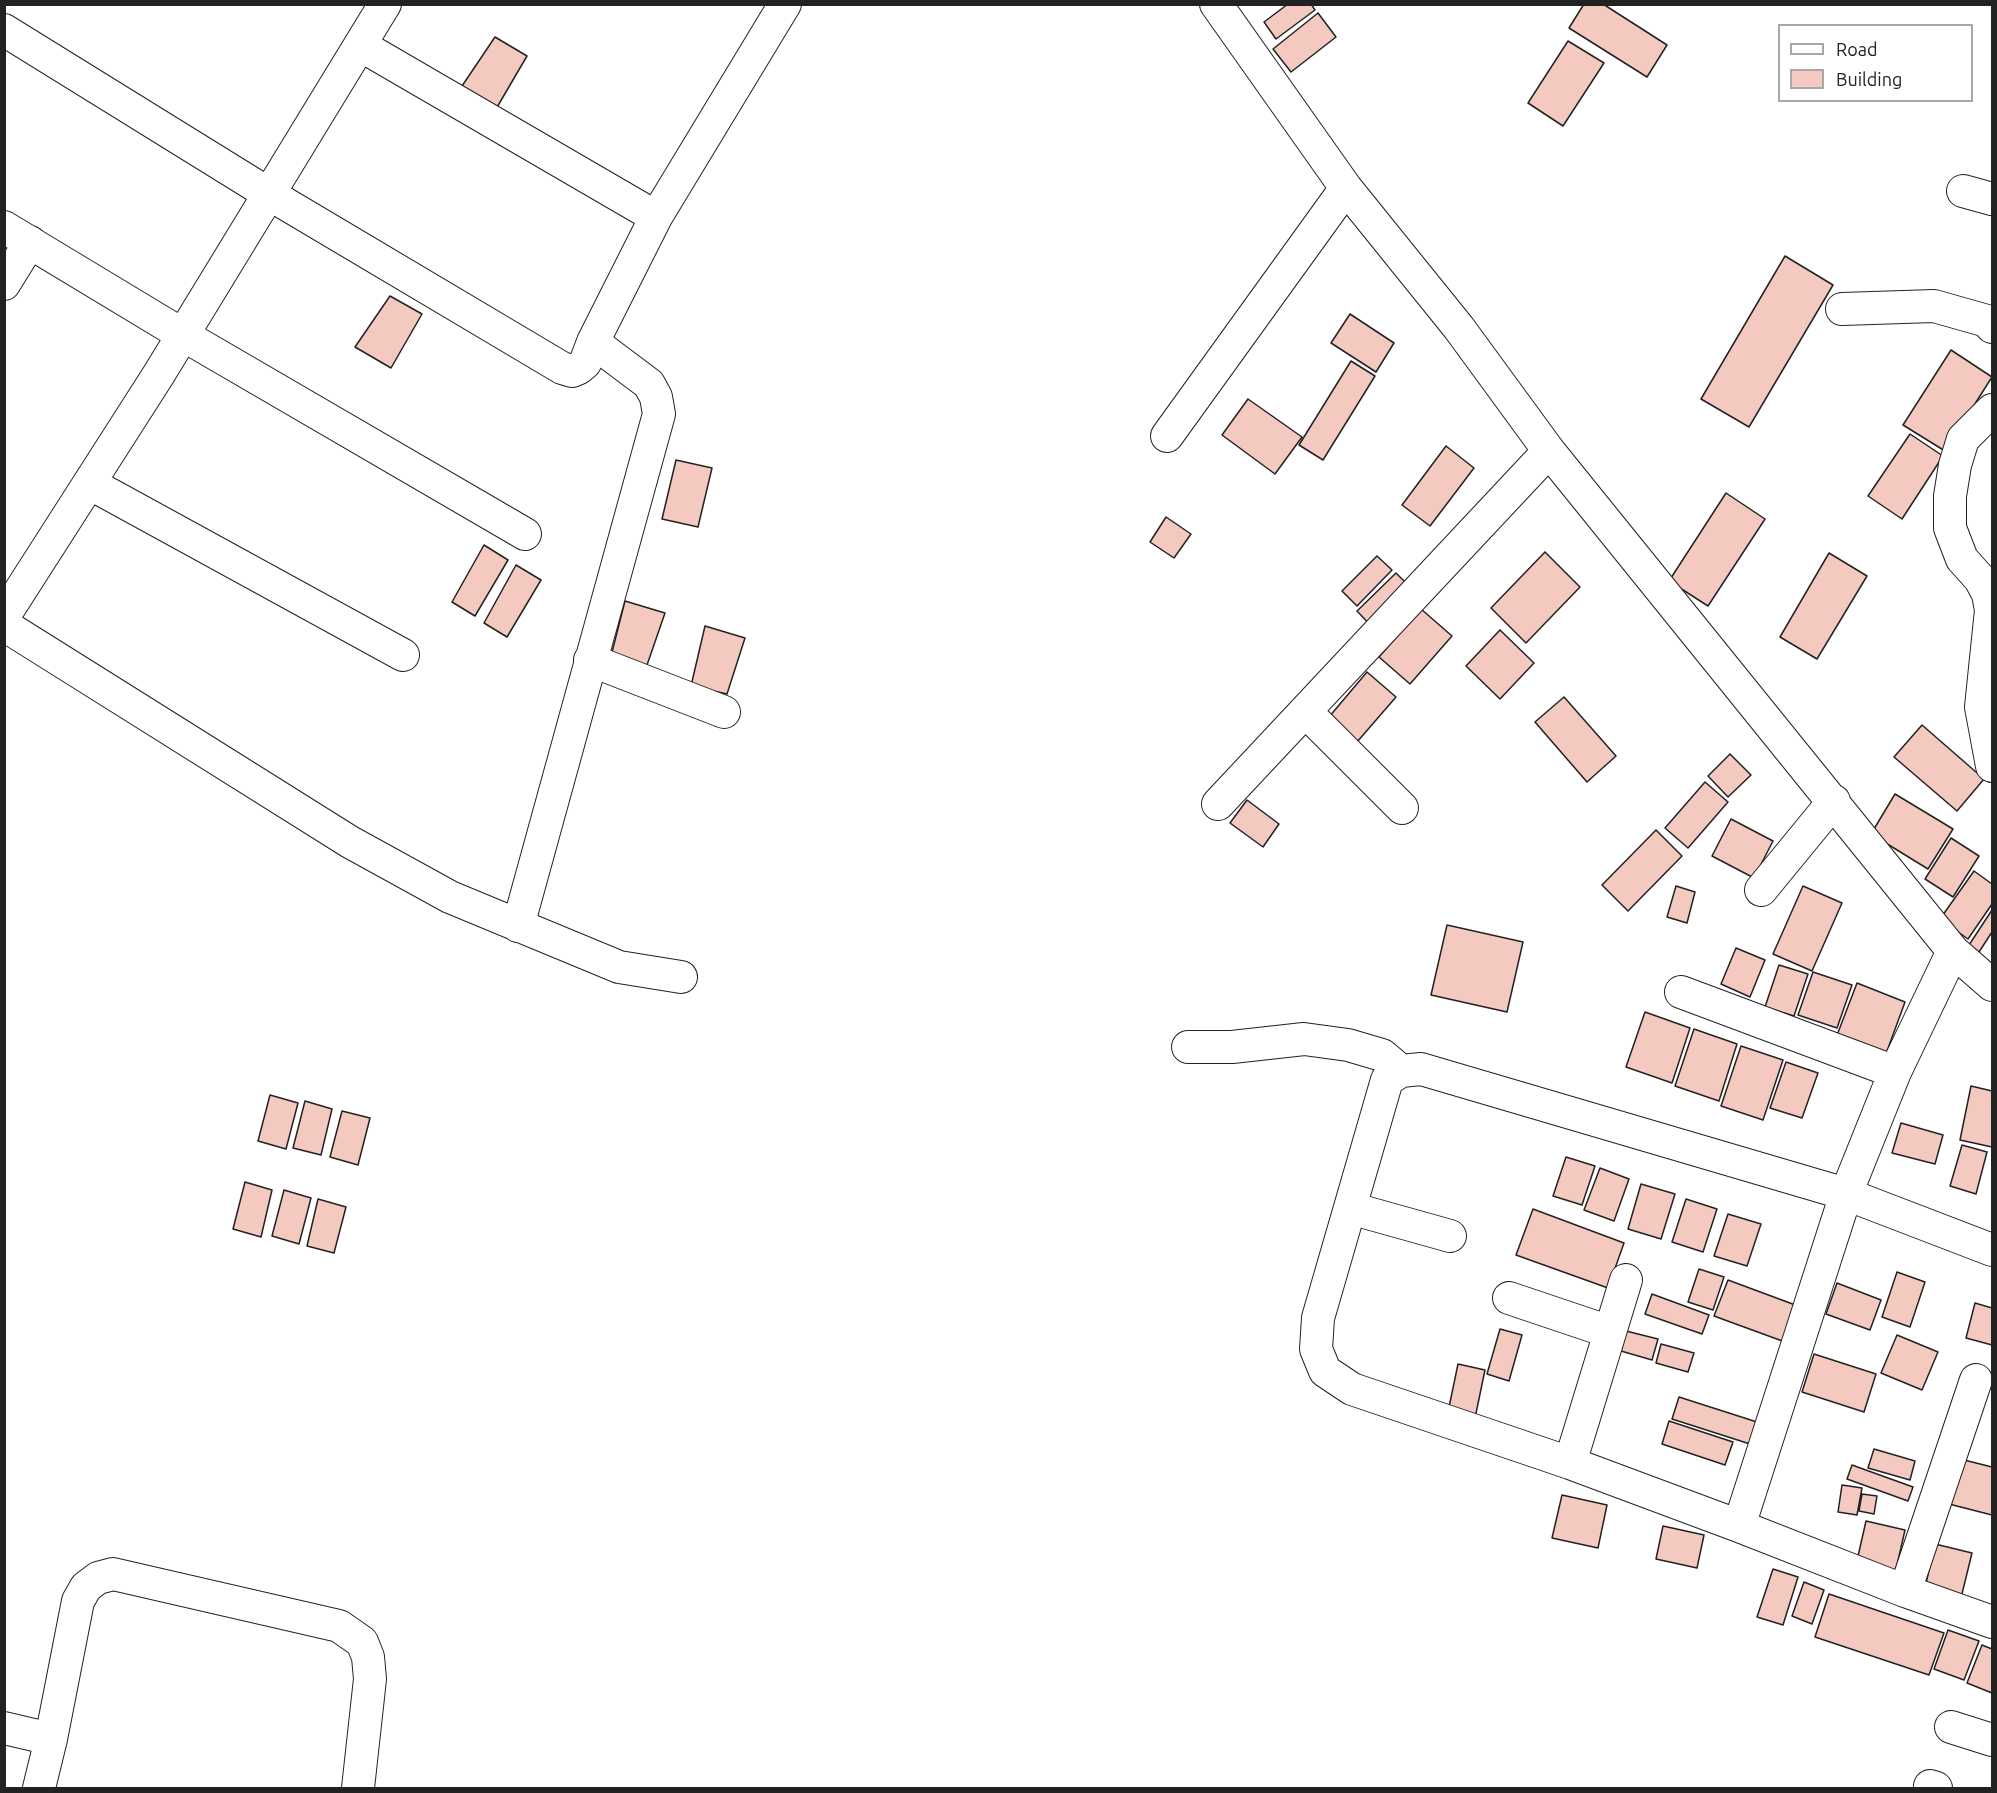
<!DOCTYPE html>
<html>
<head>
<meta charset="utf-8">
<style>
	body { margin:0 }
	#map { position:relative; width:1997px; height:1793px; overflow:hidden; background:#fff; font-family:Ubuntu,sans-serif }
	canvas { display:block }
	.frame { position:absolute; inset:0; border:6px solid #222; pointer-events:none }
	.legend { position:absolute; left:1778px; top:24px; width:195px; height:78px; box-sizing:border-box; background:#fff; border:2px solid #a7a7a7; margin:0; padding:8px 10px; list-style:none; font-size:18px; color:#222 }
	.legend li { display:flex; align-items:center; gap:12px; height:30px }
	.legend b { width:30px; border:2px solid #a7a7a7 }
</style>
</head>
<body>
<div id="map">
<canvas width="1997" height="1793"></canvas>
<div class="frame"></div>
<ul class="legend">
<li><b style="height:8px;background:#fff"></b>Road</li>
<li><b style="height:16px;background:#f3c9c0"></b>Building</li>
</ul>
</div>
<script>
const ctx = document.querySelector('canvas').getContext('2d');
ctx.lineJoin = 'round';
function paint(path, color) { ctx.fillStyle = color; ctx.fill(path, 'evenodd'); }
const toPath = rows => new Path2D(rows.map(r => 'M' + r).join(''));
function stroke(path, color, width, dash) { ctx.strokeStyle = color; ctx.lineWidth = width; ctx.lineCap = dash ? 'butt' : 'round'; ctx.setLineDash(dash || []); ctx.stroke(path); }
const building = toPath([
	[1288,4,1311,4,1315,10,1276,39,1264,22,1288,4],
	[1584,4,1603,4,1667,45,1647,77,1569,28,1584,4],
	[1318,13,1336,37,1291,72,1273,49,1318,13],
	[495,37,527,56,496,109,460,89,495,37],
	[1568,41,1604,63,1563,126,1528,103,1568,41],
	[1785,256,1833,285,1749,427,1701,399,1785,256],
	[390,296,422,314,391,368,355,347,390,296],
	[1350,314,1394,343,1376,372,1331,343,1350,314],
	[1951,350,1992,377,1945,451,1903,425,1951,350],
	[1351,361,1375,376,1323,460,1299,445,1351,361],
	[1248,399,1302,437,1275,474,1222,435,1248,399],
	[1910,434,1943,456,1902,519,1868,496,1910,434],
	[1446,446,1474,468,1430,526,1402,505,1446,446],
	[676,460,712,468,698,527,662,519,676,460],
	[1726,493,1765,519,1708,606,1669,581,1726,493],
	[1166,517,1191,534,1174,558,1150,542,1166,517],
	[484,545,508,560,475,616,452,602,484,545],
	[1545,552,1580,587,1526,643,1491,608,1545,552],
	[1829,553,1867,576,1817,659,1780,637,1829,553],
	[1377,556,1392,570,1357,606,1342,591,1377,556],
	[516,565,541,580,507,637,484,623,516,565],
	[1396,573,1413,590,1374,629,1357,611,1396,573],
	[625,601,665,613,646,668,610,660,625,601],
	[1421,609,1452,636,1410,684,1379,657,1421,609],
	[705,626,745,638,727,694,691,686,705,626],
	[1500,630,1534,663,1500,699,1466,666,1500,630],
	[1367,672,1396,697,1357,742,1329,717,1367,672],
	[1564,697,1616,756,1587,782,1535,722,1564,697],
	[1922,725,1984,779,1957,811,1894,757,1922,725],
	[1730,754,1751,775,1728,797,1708,776,1730,754],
	[1705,782,1728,802,1688,848,1665,828,1705,782],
	[1895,794,1953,829,1928,869,1871,834,1895,794],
	[1247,800,1279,824,1263,847,1230,823,1247,800],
	[1731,819,1773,841,1754,878,1712,856,1731,819],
	[1656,830,1682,856,1628,911,1602,885,1656,830],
	[1951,838,1979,856,1953,897,1925,879,1951,838],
	[1974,871,1992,884,1992,904,1968,939,1940,919,1974,871],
	[1676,886,1695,892,1687,923,1667,917,1676,886],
	[1803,886,1842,903,1812,971,1773,954,1803,886],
	[1992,910,1992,932,1979,952,1969,945,1992,910],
	[1447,925,1523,942,1507,1012,1431,995,1447,925],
	[1736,948,1765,960,1750,997,1721,984,1736,948],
	[1779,965,1808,974,1794,1016,1765,1007,1779,965],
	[1813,972,1852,985,1837,1028,1798,1015,1813,972],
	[1857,983,1905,1002,1883,1062,1834,1043,1857,983],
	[1645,1012,1690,1028,1672,1083,1626,1067,1645,1012],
	[1694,1029,1737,1044,1719,1101,1675,1086,1694,1029],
	[1741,1046,1783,1060,1763,1120,1721,1106,1741,1046],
	[1786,1062,1818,1073,1802,1118,1770,1108,1786,1062],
	[1971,1086,1992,1091,1992,1147,1960,1140,1971,1086],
	[270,1095,298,1103,286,1149,258,1141,270,1095],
	[305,1101,332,1109,321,1155,293,1148,305,1101],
	[342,1111,370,1118,358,1165,330,1157,342,1111],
	[1901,1123,1943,1135,1935,1164,1892,1153,1901,1123],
	[1962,1145,1987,1152,1976,1194,1950,1186,1962,1145],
	[1566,1157,1595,1166,1582,1205,1553,1196,1566,1157],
	[1600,1168,1629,1179,1614,1221,1584,1210,1600,1168],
	[245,1182,272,1190,261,1237,233,1229,245,1182],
	[1641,1184,1675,1194,1661,1239,1628,1229,1641,1184],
	[284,1190,311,1198,299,1244,272,1236,284,1190],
	[318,1199,346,1207,334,1253,307,1246,318,1199],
	[1686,1199,1717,1209,1703,1252,1672,1242,1686,1199],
	[1533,1209,1624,1243,1608,1288,1516,1255,1533,1209],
	[1728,1214,1761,1224,1747,1266,1714,1256,1728,1214],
	[1699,1269,1724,1277,1713,1310,1688,1302,1699,1269],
	[1897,1272,1925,1282,1910,1327,1882,1317,1897,1272],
	[1728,1280,1798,1306,1785,1342,1714,1316,1728,1280],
	[1837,1283,1881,1300,1870,1330,1826,1314,1837,1283],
	[1652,1294,1709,1315,1702,1334,1645,1314,1652,1294],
	[1975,1303,1992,1308,1992,1345,1966,1338,1975,1303],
	[1500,1329,1522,1335,1509,1381,1487,1374,1500,1329],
	[1626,1331,1658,1339,1652,1360,1621,1351,1626,1331],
	[1897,1335,1938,1352,1922,1390,1881,1373,1897,1335],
	[1661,1344,1694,1353,1688,1372,1656,1363,1661,1344],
	[1814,1354,1876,1374,1864,1412,1802,1392,1814,1354],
	[1458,1364,1485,1370,1475,1418,1448,1412,1458,1364],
	[1679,1397,1757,1422,1750,1444,1672,1419,1679,1397],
	[1669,1421,1733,1442,1725,1465,1662,1444,1669,1421],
	[1874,1449,1915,1461,1910,1480,1868,1468,1874,1449],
	[1960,1459,1992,1467,1992,1515,1949,1504,1960,1459],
	[1852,1465,1913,1487,1908,1501,1847,1479,1852,1465],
	[1842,1485,1862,1488,1857,1515,1838,1512,1842,1485],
	[1862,1494,1877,1496,1874,1514,1859,1511,1862,1494],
	[1562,1495,1607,1505,1598,1548,1552,1538,1562,1495],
	[1866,1521,1905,1530,1895,1574,1856,1565,1866,1521],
	[1663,1526,1704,1535,1697,1568,1656,1559,1663,1526],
	[1935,1544,1972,1553,1960,1602,1924,1592,1935,1544],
	[1773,1569,1798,1577,1783,1625,1757,1617,1773,1569],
	[1804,1582,1824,1590,1812,1624,1792,1616,1804,1582],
	[1829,1594,1944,1633,1929,1675,1815,1637,1829,1594],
	[1948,1630,1979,1641,1964,1680,1934,1669,1948,1630],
	[1982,1645,1992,1649,1992,1693,1967,1683,1982,1645]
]);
const minor = toPath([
	[1216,4,1346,188,1459,328,1549,451,1953,951,1992,985],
	[4,30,269,194,562,368,572,371,579,368,585,363,593,342,656,217,785,4],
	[360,45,656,217],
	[1963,191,1992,199],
	[4,227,183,335,525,534],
	[4,284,30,242],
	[1842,309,1934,306,1987,321,1992,327],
	[1992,410,1963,439,1955,465,1950,496,1950,528,1962,559,1980,579,1988,594,1991,610,1981,707,1992,766],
	[1167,436,1346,188],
	[89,483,403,655],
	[4,616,159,374,385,4],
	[4,625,350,842,450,897,619,967,681,977],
	[590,660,724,712],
	[1305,711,1402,808],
	[1218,804,1549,451],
	[1761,890,1834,801],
	[518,926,659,414,656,397,649,384,593,342],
	[1681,992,1895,1072],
	[1188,1047,1232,1047,1304,1039,1348,1045,1382,1055,1401,1071],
	[1350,1208,1450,1236],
	[1992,1250,1846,1194,1421,1069,1401,1071,1387,1080,1318,1318,1316,1349,1325,1371,1352,1389,1570,1463,1739,1526,1905,1591,1992,1622],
	[1509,1298,1610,1332],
	[1570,1463,1626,1280],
	[1739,1526,1846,1194,1895,1072,1953,951],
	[1905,1591,1976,1380],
	[1951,1727,1992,1740],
	[4,1728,51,1739],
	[1930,1786,1936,1788],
	[39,1788,51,1739,78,1601,86,1587,98,1578,113,1574,339,1626,362,1642,368,1657,370,1679,358,1788]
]);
paint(building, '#f3c9c0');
stroke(building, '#222', 1.5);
stroke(minor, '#222', 34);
stroke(minor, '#fff', 32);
</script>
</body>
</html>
